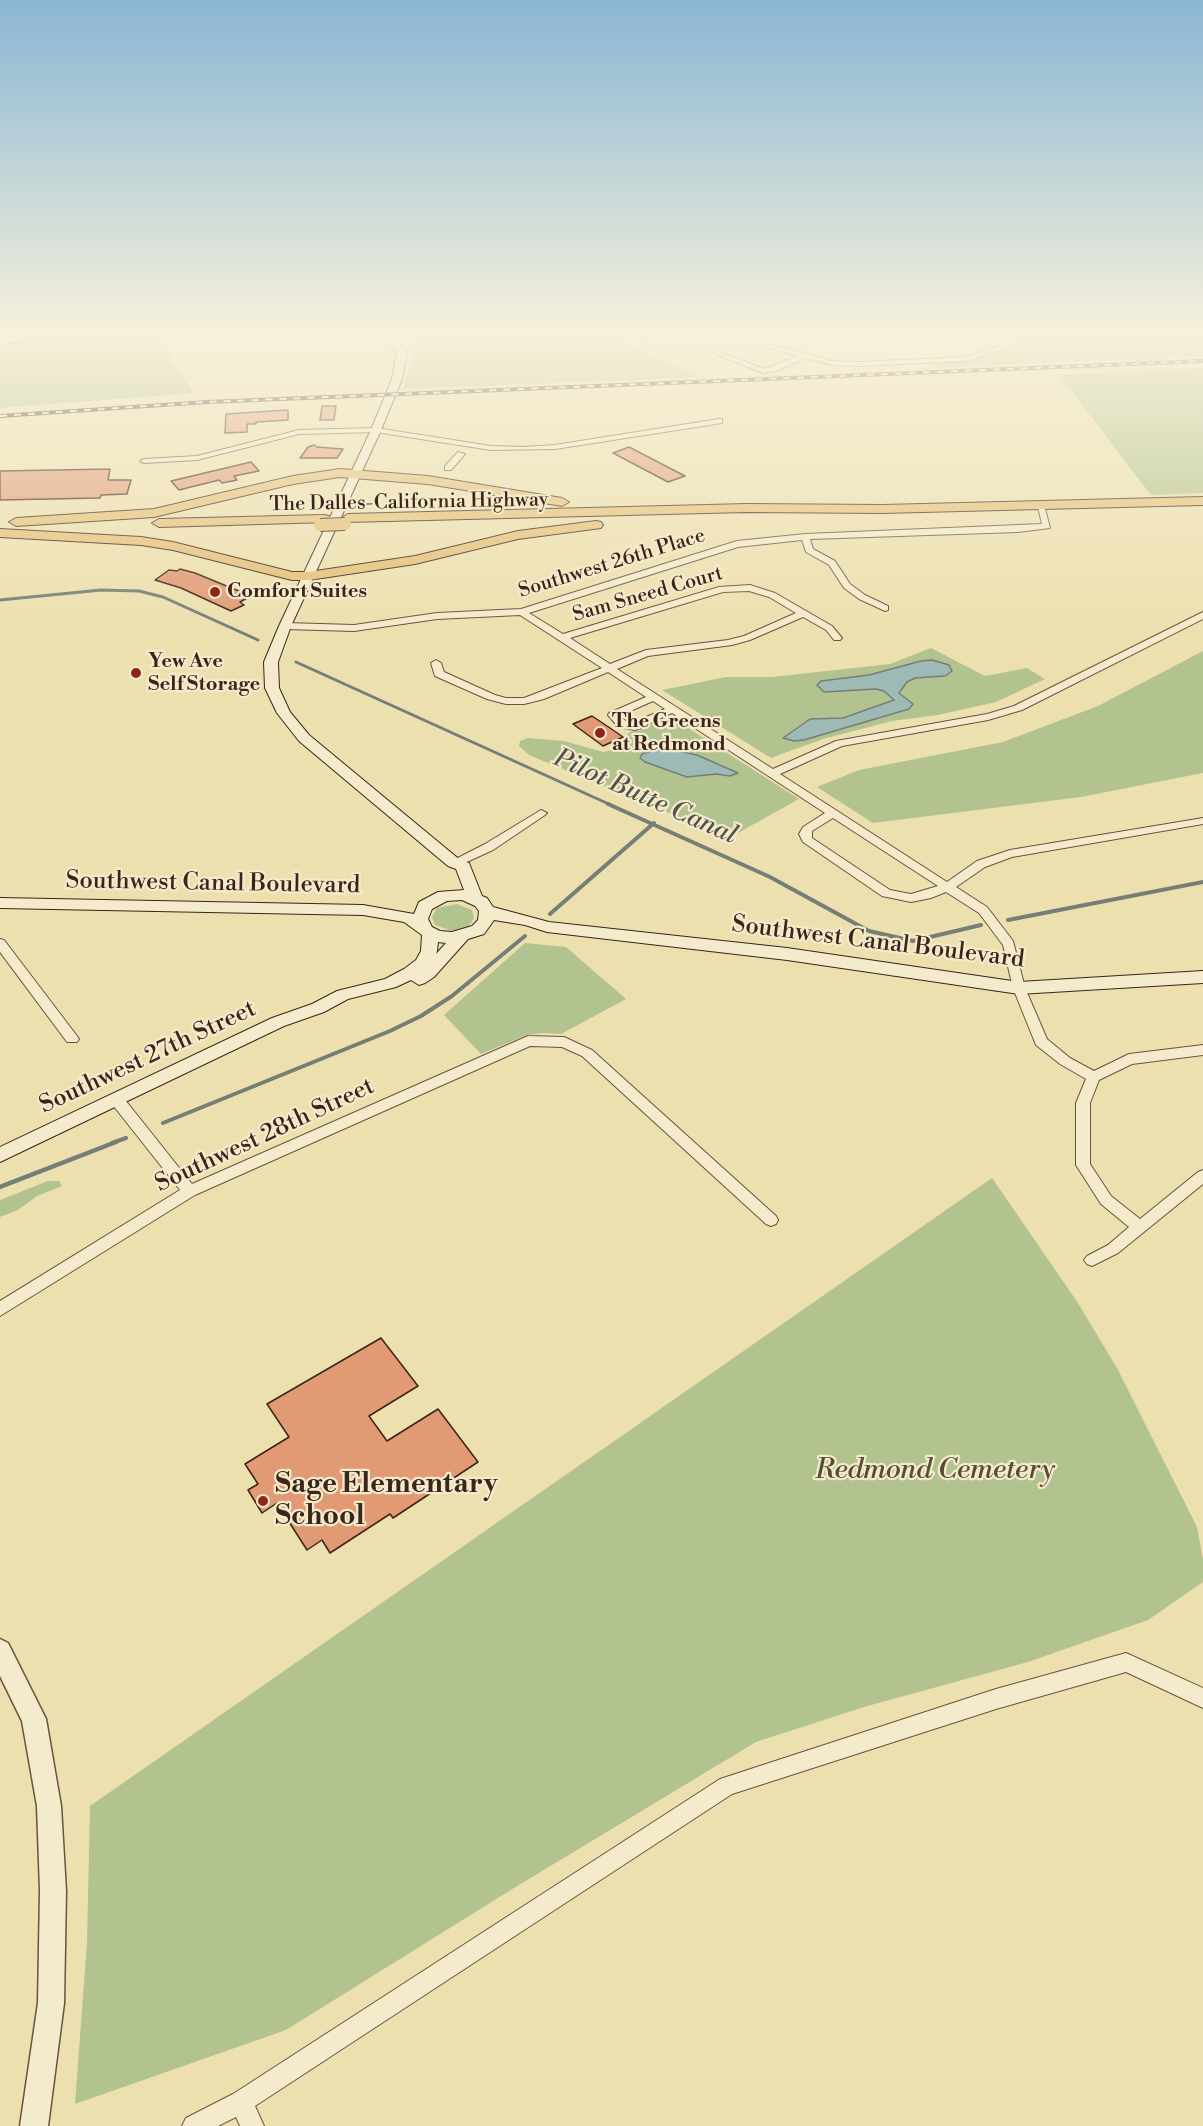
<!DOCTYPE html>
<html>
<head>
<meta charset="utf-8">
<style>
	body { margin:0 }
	canvas { display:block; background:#ede0af }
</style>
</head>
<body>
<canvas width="1203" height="2126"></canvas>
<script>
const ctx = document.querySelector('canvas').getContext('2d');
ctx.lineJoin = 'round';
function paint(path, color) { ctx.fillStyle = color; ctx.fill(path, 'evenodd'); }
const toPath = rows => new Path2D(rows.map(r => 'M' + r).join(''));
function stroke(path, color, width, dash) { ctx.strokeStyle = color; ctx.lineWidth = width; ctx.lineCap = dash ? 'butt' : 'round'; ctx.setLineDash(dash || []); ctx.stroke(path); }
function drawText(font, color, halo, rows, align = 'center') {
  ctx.font = font + ' "Libre Bodoni",serif'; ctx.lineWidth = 4.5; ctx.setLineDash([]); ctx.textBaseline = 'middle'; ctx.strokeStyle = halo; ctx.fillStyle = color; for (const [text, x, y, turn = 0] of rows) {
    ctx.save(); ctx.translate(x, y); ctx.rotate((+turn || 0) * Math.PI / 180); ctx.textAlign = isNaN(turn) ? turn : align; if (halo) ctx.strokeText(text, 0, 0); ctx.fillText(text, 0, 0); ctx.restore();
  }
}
const green = toPath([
	[0,332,154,332,193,393,0,408],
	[434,332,599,332,701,377,403,389,414,355,408,339],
	[1038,332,1203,332,1203,356,929,368],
	[1203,368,1203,493,1151,495,1059,375],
	[931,648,985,676,1027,668,1045,679,996,702,938,715,892,721,823,739,771,758,662,690,726,677,772,677,890,664],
	[1203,651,1203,773,1081,797,873,823,817,787,859,770,1003,742,1098,706],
	[668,715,799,799,729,838,529,755,519,746,520,741,528,738,564,741,603,752,613,750,625,741,628,733],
	[457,904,472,910,474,918,469,926,452,931,435,925,432,917,437,908],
	[525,943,566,947,626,999,561,1034,543,1033,527,1035,481,1054,444,1015],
	[992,1178,1078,1303,1117,1368,1197,1527,1203,1560,1203,1582,1148,1620,1028,1662,864,1707,756,1742,514,1888,286,2030,75,2104,87,1942,90,1806],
	[48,1181,59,1181,62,1186,37,1196,18,1210,0,1217,0,1200]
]);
const water = toPath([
	[932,660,949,665,952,671,945,676,915,678,907,682,899,693,913,704,909,709,804,740,794,741,783,738,810,719,843,718,894,700,884,691,876,689,824,692,817,685,821,681,869,675,921,661,932,660],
	[668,749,697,755,738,773,730,776,716,774,687,777,645,762,640,758,642,754,654,750,668,749]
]);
const streamFar2 = toPath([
	[0,600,101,590,139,591,163,597,258,640],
	[296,662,611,805]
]);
const streamFar1 = toPath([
	[608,804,770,877,869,931,913,941,981,925],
	[550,914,654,823],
	[1008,920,1203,882],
	[163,1123,390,1031,421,1016,452,996,525,936],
	[112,1143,126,1138]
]);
const stream = toPath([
	[0,1187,116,1142]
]);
const building = toPath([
	[322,406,336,406,334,420,320,420,322,406],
	[288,410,288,420,256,422,256,424,247,424,247,432,225,433,226,414,288,410],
	[314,445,317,447,343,449,337,458,300,458,308,447,314,445],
	[629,447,685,476,668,482,613,453,629,447],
	[251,462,259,471,234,476,237,480,222,483,219,480,179,490,171,481,251,462],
	[110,469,108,480,131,480,127,494,101,495,100,498,0,500,0,471,110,469],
	[180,569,195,573,251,596,240,602,244,605,231,611,181,588,155,580,169,570,177,571,180,569],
	[592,716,610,728,623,737,603,746,573,724,592,716],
	[381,1338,418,1386,369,1416,387,1441,438,1409,478,1462,393,1518,390,1514,330,1553,322,1540,307,1550,277,1503,262,1513,248,1490,258,1484,245,1464,289,1437,267,1404,381,1338]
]);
const minor = toPath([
	[606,332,650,340,698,340,690,332,697,332,706,340,758,341,832,361,859,362,966,357,1043,332,1052,332,967,361,859,366,832,365,805,358,777,371,763,373,711,352,702,345,650,344,621,338,606,332],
	[710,345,758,345,798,356,764,369,715,350,710,345],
	[719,419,722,419,722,423,555,449,491,450,376,432,299,434,197,460,144,463,140,461,144,459,197,456,299,430,376,428,491,446,524,447,555,445,719,419],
	[458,452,465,454,451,470,445,470,445,466,458,452],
	[1037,503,1044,505,1050,528,1018,532,810,539,813,549,835,561,850,584,865,595,888,606,888,610,885,611,859,599,844,588,829,565,806,552,802,540,738,547,529,613,563,634,719,587,750,585,775,593,832,626,842,638,840,640,834,640,826,630,803,617,750,640,732,645,648,656,617,669,773,769,836,741,987,714,1014,706,1203,612,1203,619,1022,710,988,720,842,746,780,774,947,882,977,861,1010,850,1203,818,1203,824,1012,857,985,867,956,887,987,907,1013,941,1025,988,1047,1039,1070,1058,1094,1071,1129,1054,1203,1045,1203,1055,1132,1064,1099,1080,1090,1103,1090,1164,1111,1196,1140,1219,1198,1172,1203,1170,1203,1184,1118,1253,1092,1266,1087,1264,1084,1260,1087,1256,1108,1245,1129,1227,1101,1204,1076,1165,1076,1103,1086,1079,1060,1064,1036,1045,1013,988,1003,945,979,913,946,892,931,898,911,902,882,896,803,842,799,834,803,827,825,813,672,713,635,730,618,727,608,715,609,713,646,697,608,672,544,699,524,704,506,704,487,699,435,676,431,663,436,660,441,663,444,672,495,695,506,698,524,698,602,668,520,615,437,619,354,631,285,629,280,626,285,623,354,625,437,613,521,609,737,541,805,534,1042,524,1037,503],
	[749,591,769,597,796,613,744,636,728,640,646,650,610,664,570,638,723,592,749,591],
	[653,701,665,709,630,724,619,716,653,701],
	[833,818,938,886,911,894,890,890,812,838,812,831,833,818],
	[541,810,547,813,545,815,493,850,458,866,450,866,448,863,485,844,541,810],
	[0,939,4,940,77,1036,79,1039,77,1042,67,1042,0,952,0,939],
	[528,1036,564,1037,592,1050,776,1216,778,1220,776,1224,771,1226,766,1224,582,1056,562,1047,530,1046,195,1195,0,1316,0,1301,180,1190,112,1104,110,1100,112,1096,122,1096,192,1184,528,1036],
	[1126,1653,1203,1688,1203,1708,1126,1672,996,1709,732,1794,255,2106,264,2126,240,2126,236,2117,218,2126,182,2126,186,2118,233,2094,720,1779,996,1689,1126,1653]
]);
const tertiary = toPath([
	[404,332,416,332,390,341,386,338,404,332],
	[0,1639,8,1643,46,1719,61,1806,66,1891,64,2003,48,2126,20,2126,38,2003,40,1891,37,1806,22,1721,0,1676,0,1639]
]);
const secondary = toPath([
	[51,332,75,332,70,335,0,344,0,338,51,332],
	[375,332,386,332,393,336,407,351,402,379,381,430,291,626,278,662,279,688,290,712,309,735,460,860,469,863,482,896,487,898,493,907,549,922,787,948,1019,982,1203,971,1203,983,1019,994,787,960,547,932,525,925,494,920,484,934,468,939,434,977,425,983,419,985,411,980,396,987,348,999,324,1012,284,1026,0,1162,0,1147,272,1018,312,1004,337,991,385,979,404,969,416,960,421,951,422,935,404,922,363,915,0,908,0,898,363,905,414,914,419,902,438,892,464,890,456,869,448,866,299,741,277,713,265,688,264,662,279,626,371,430,392,379,397,351,375,332],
	[462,900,475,906,479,911,478,920,472,926,452,932,440,931,432,927,428,919,432,909,447,901,462,900],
	[438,942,446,943,436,954,437,951,438,942]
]);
const trunk = toPath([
	[340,469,428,476,562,498,569,502,562,506,428,484,340,477,293,484,154,517,16,526,9,522,16,518,154,509,293,476,340,469],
	[1203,497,1203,505,882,513,746,512,348,522,341,518,348,514,746,504,882,505,1203,497],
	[324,515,329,516,331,519,329,522,159,527,152,523,159,519,324,515],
	[596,521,601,522,603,525,601,528,518,539,415,564,309,580,292,580,173,550,141,545,0,537,0,529,141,537,173,542,292,572,309,572,415,556,518,531,596,521]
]);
const rail = toPath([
	[0,416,207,402,1203,361]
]);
const trunkBridge = toPath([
	[320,525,345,524]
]);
const markers = [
	[215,592,6,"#8f2418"],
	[136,673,6,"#8f2418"],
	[600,733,6,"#8f2418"],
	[263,1501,6,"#8f2418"]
];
const farStreetnames = [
	["The Dalles-California Highway",409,503,-1],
	["Southwest 26th Place",612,564,-17],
	["Sam Sneed Court",648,595,-16]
];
const farPoinames = [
	["Comfort Suites",227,592],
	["Yew Ave",148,662],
	["Self Storage",148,685],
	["The Greens",612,722],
	["at Redmond",612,745]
];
const streetNames = [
	["Southwest Canal Boulevard",213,884,1],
	["Southwest Canal Boulevard",878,943,7],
	["Southwest 27th Street",148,1058,-25],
	["Southwest 28th Street",265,1136,-25]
];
const waterNames = [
	["Pilot Butte Canal",645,798,24]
];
const nearParknames = [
	["Redmond Cemetery",935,1471]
];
const nearPoinames = [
	["Sage Elementary",275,1485],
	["School",275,1517]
];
paint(green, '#b3c38f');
paint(water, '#9dbab6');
stroke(water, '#767e78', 1.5);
stroke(streamFar2, '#767e78', 3);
stroke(streamFar1, '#767e78', 4);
stroke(stream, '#767e78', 4.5);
paint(building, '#e29a75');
stroke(building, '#3b241a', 1.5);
stroke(minor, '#68533f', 2);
stroke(tertiary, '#68533f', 3);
stroke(secondary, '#3b241a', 2);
stroke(trunk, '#3b241a', 2);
paint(minor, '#f3ebcb');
paint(tertiary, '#f3ebcb');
paint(secondary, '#f3ebcb');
paint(trunk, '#e6c078');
stroke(rail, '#3b241a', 4);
stroke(rail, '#f3ebcb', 2, [7]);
stroke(trunkBridge, '#3b241a', 14, []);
stroke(trunkBridge, '#e6c078', 12);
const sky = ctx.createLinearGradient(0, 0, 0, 629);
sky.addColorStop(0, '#8ab6d4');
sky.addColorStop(0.53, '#f7f1db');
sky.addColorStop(1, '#f7f1db00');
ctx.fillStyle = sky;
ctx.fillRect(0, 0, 1203, 629);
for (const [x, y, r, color] of markers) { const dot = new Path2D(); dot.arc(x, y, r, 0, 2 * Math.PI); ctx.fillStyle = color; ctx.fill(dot); stroke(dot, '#f3ebcb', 2); }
drawText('20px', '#3b241a', '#f3ebcb', farStreetnames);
drawText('bold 20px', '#3b241a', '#f3ebcb', farPoinames, 'left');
drawText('24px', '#3b241a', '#f3ebcb', streetNames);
drawText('italic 26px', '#585149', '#f3ebcb', waterNames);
drawText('italic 28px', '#594c37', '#f3ebcb', nearParknames);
drawText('bold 28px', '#3b241a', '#f3ebcb', nearPoinames, 'left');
</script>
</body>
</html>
